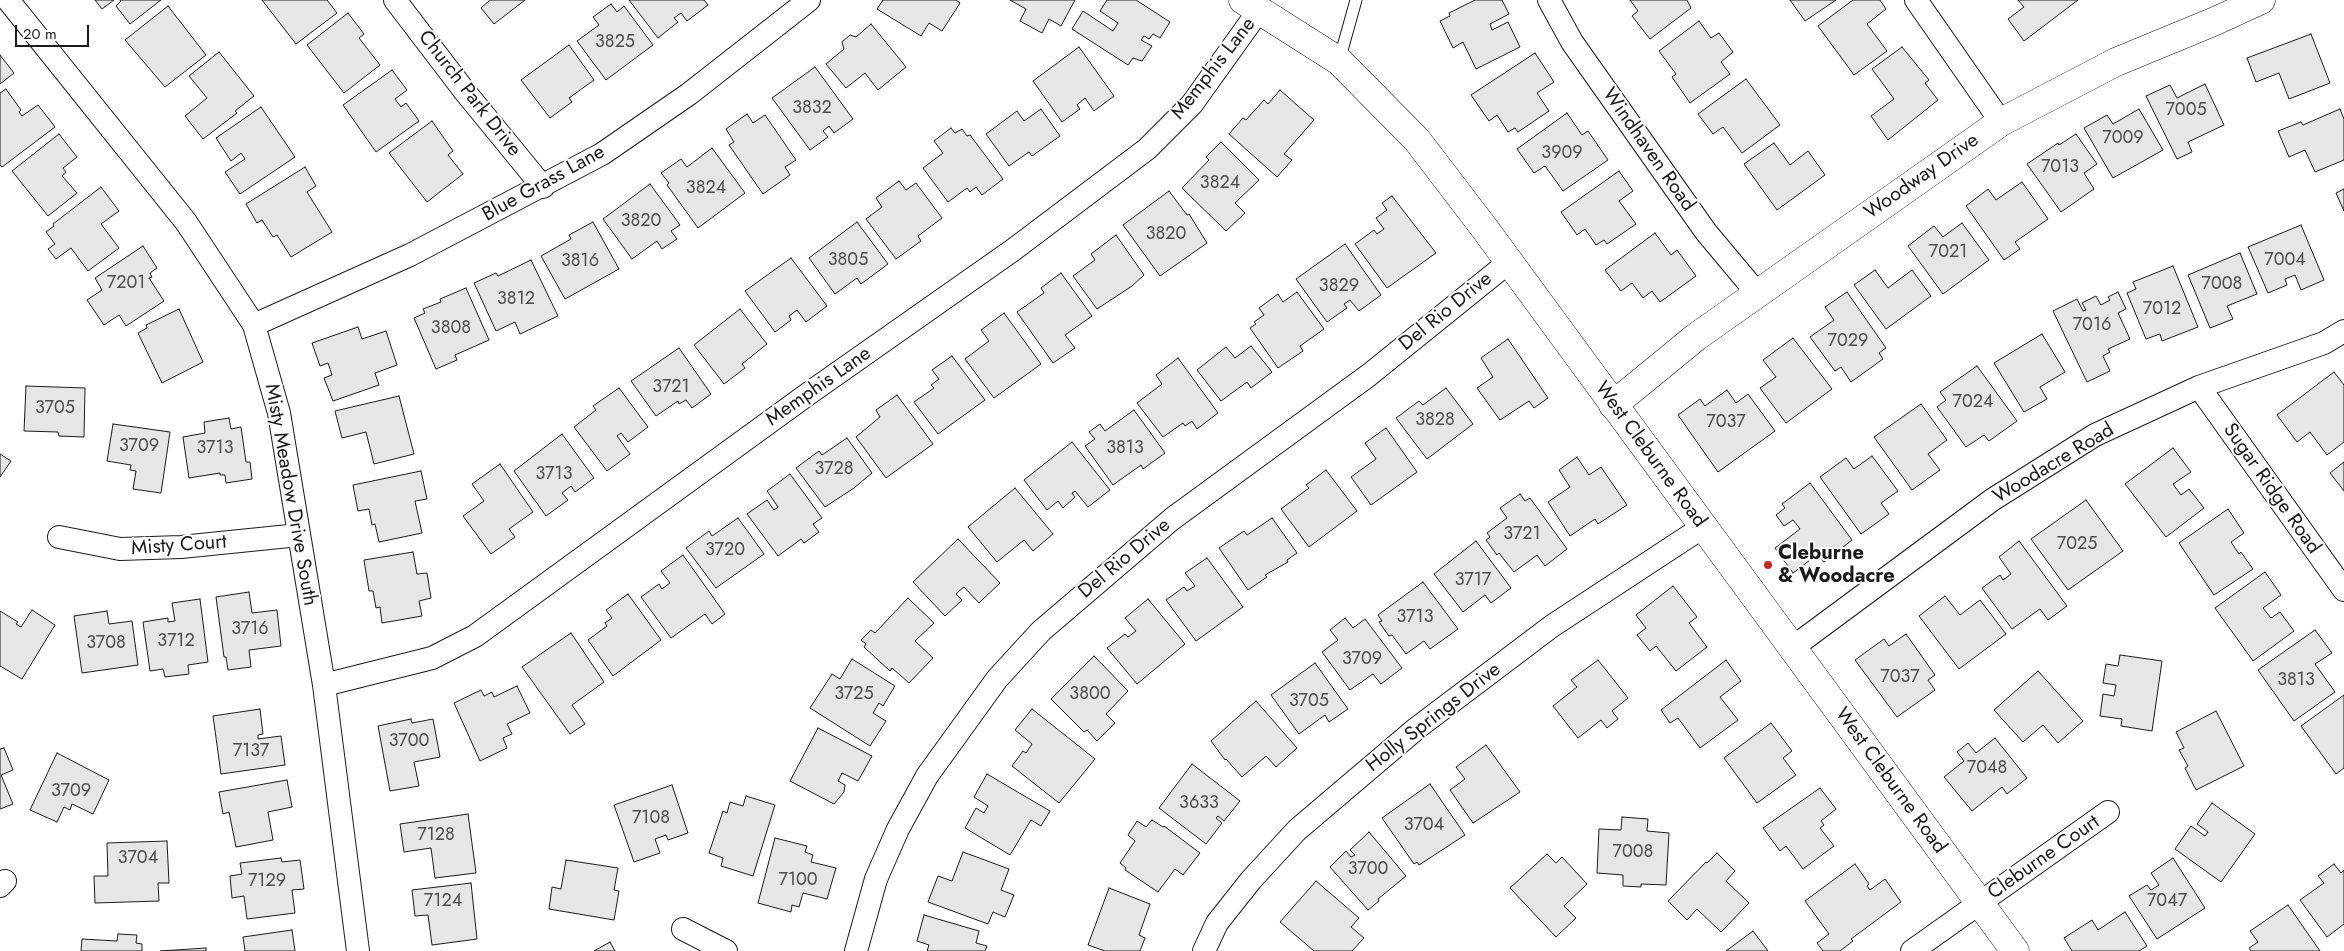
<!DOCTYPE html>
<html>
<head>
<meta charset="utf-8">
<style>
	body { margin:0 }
	#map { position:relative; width:2344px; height:951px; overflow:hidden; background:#fff; font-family:Jost,sans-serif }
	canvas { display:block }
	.scale { position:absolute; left:15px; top:25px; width:74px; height:22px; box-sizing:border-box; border:2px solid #1a1a1a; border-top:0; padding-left:6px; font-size:15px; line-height:18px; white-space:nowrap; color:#1a1a1a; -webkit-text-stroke:4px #fff; paint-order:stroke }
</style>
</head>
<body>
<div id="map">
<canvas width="2344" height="951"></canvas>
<div class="scale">20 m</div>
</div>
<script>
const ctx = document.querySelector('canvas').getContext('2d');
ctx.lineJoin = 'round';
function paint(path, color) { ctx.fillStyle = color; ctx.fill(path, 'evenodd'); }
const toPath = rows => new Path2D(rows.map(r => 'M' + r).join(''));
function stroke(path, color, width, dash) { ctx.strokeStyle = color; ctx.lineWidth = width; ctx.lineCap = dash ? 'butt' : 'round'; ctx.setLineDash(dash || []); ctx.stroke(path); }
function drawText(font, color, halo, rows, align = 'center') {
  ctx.font = font + ' Jost,sans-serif'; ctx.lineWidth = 4; ctx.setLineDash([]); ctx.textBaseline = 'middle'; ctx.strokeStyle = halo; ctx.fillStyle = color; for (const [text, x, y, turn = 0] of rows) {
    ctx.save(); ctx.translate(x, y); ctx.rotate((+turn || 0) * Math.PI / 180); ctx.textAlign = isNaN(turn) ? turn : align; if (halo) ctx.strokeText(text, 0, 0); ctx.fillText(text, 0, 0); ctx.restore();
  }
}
const building = toPath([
	[95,0,114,0,102,9,95,0],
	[120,0,161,0,130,24,116,6,121,1,120,0],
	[262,0,327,0,337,13,296,44,262,0],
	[525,0,494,24,481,8,490,0,525,0],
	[629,0,704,0,708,5,687,21,681,13,674,18,678,22,658,38,629,0],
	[883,0,956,0,960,3,942,31,929,23,921,36,877,9,883,0],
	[1010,0,1075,0,1061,26,1049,19,1042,33,1020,21,1026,9,1010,0],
	[1107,0,1136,0,1170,22,1160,38,1153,34,1149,39,1144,36,1141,40,1152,46,1142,61,1133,58,1128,65,1072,29,1083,11,1113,31,1118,23,1100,11,1107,0],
	[1475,0,1502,0,1509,14,1490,24,1492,30,1508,22,1520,47,1476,69,1463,42,1453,48,1440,21,1450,16,1449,13,1475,0],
	[1630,0,1687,0,1691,8,1650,39,1632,16,1638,11,1630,0],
	[1790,0,1836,0,1805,21,1790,0],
	[1853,0,1880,0,1886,9,1867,24,1887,51,1854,75,1818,26,1853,0],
	[2018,0,2078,0,2024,41,2008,19,2024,7,2018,0],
	[611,4,617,12,624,6,653,45,606,80,577,41,599,25,593,17,611,4],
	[168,6,206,55,165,87,125,40,168,6],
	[348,13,364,34,359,38,380,65,344,93,307,45,348,13],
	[1699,21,1711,38,1719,33,1733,52,1721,62,1730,74,1690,103,1672,77,1676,74,1659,51,1699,21],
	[871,24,906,67,878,90,865,73,846,88,826,64,844,49,842,42,850,35,856,37,871,24],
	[2311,34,2330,83,2289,99,2279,73,2256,82,2247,58,2311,34],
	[569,45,594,80,569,98,572,102,550,118,521,80,569,45],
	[1079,47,1114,96,1094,111,1085,98,1077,105,1080,109,1062,122,1033,81,1079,47],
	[1902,47,1929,80,1925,83,1938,100,1888,140,1871,116,1894,99,1872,69,1902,47],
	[219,52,254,96,235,111,237,113,203,139,185,116,207,98,189,76,219,52],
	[1535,53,1554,82,1537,93,1549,111,1518,132,1515,128,1508,132,1497,115,1489,121,1471,95,1535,53],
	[0,55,14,73,0,84,0,55],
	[815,67,853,119,834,133,829,126,823,131,828,137,810,150,772,98,815,67],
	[392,70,407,90,395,99,401,107,406,103,419,121,376,152,343,105,392,70],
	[1746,79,1780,125,1742,153,1723,127,1713,134,1698,114,1746,79],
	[2205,84,2224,125,2188,142,2192,152,2177,159,2146,96,2170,85,2177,98,2205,84],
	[6,89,21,110,19,112,22,116,38,105,55,127,2,167,0,165,0,93,6,89],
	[1280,90,1314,120,1284,154,1292,160,1277,177,1229,134,1243,118,1246,120,1264,100,1268,104,1280,90],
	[261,107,295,157,240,194,225,172,245,159,241,153,231,161,216,138,261,107],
	[1041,109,1060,136,1032,156,1029,152,1009,166,986,134,1017,111,1024,121,1041,109],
	[2139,109,2163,150,2113,178,2084,128,2107,115,2113,124,2139,109],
	[2340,109,2344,119,2344,160,2315,172,2305,150,2289,157,2278,131,2301,122,2303,125,2340,109],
	[1567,113,1582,135,1588,131,1608,160,1563,191,1545,166,1534,173,1517,149,1567,113],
	[747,114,753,123,765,115,796,160,785,167,790,175,763,194,729,145,734,142,726,129,747,114],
	[432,121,453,151,448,155,463,174,427,202,389,153,432,121],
	[951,128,955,133,962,129,967,136,970,135,1003,179,982,195,976,187,970,192,967,188,948,202,923,168,943,153,934,141,951,128],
	[59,134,77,157,63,168,66,172,62,176,77,193,48,216,12,171,59,134],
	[2076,134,2097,164,2084,173,2094,189,2061,212,2027,164,2058,143,2059,145,2076,134],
	[1221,142,1259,180,1235,203,1245,213,1226,231,1182,188,1209,160,1206,157,1221,142],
	[1774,143,1790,165,1808,151,1825,175,1777,210,1744,164,1774,143],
	[712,148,745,193,698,228,667,185,669,183,661,173,681,159,687,167,712,148],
	[305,167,316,186,307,192,332,232,291,257,277,235,273,237,262,220,257,223,246,204,305,167],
	[1619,171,1633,191,1619,201,1636,224,1607,244,1604,240,1596,245,1585,229,1577,235,1561,212,1619,171],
	[899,181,906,190,916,183,942,218,918,236,921,241,896,259,866,219,882,207,876,198,899,181],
	[2022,182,2048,219,2015,242,2020,249,2004,260,1966,206,1988,189,1996,200,2022,182],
	[650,184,680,225,671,231,677,239,662,249,657,241,632,259,603,219,650,184],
	[101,187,119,211,101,224,119,248,88,271,71,248,56,259,48,249,55,244,46,232,54,226,53,224,101,187],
	[2344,189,2344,211,2336,193,2344,189],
	[1169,191,1187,215,1189,214,1207,243,1160,276,1123,225,1169,191],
	[1392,196,1436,253,1387,288,1355,244,1374,230,1377,234,1384,229,1376,218,1387,210,1382,203,1392,196],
	[593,222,619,269,565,299,541,256,571,239,569,235,593,222],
	[857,222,888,264,861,284,857,278,835,294,809,258,857,222],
	[1962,223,1989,260,1943,294,1908,246,1934,226,1943,237,1962,223],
	[2301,225,2324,280,2301,290,2295,275,2285,279,2287,285,2268,293,2248,247,2301,225],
	[1655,233,1671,255,1677,250,1696,276,1660,302,1652,291,1643,298,1632,283,1621,291,1605,270,1655,233],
	[1116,235,1144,275,1132,286,1097,309,1073,276,1095,260,1091,254,1116,235],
	[1345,244,1381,295,1359,311,1350,300,1344,304,1347,308,1327,322,1296,279,1345,244],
	[143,246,157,268,150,273,152,277,149,278,164,301,126,326,119,315,104,325,87,300,102,290,95,278,143,246],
	[2240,253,2257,294,2227,306,2233,319,2210,328,2188,275,2240,253],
	[791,258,827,306,806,322,797,310,789,316,791,320,775,332,745,291,791,258],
	[531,260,558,316,520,334,515,322,496,331,474,283,496,273,498,276,531,260],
	[2173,266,2198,327,2162,341,2160,334,2146,339,2127,293,2136,289,2133,282,2173,266],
	[1875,270,1888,288,1912,270,1931,296,1886,329,1854,285,1875,270],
	[1061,273,1092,316,1065,335,1075,348,1053,363,1017,312,1044,293,1041,288,1061,273],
	[466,288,489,340,455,355,457,360,436,369,414,318,425,313,423,309,441,302,440,299,466,288],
	[1297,292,1324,329,1300,346,1303,351,1278,368,1250,328,1256,324,1254,322,1264,315,1259,308,1278,294,1283,302,1297,292],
	[1847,292,1886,348,1879,353,1883,359,1851,382,1841,367,1835,371,1810,337,1834,320,1825,307,1847,292],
	[2118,292,2126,309,2118,313,2130,339,2108,349,2110,352,2103,356,2110,371,2087,382,2053,311,2077,299,2083,311,2086,310,2082,303,2096,296,2101,305,2110,300,2108,297,2118,292],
	[179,309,203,362,162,383,138,333,147,328,146,325,179,309],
	[740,309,767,344,742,364,745,368,724,384,694,345,740,309],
	[1004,313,1041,364,994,398,965,359,989,341,981,330,1004,313],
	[358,327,362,339,386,331,397,365,375,373,379,385,333,401,324,378,332,375,328,363,320,366,312,343,358,327],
	[2042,334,2065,372,2040,387,2047,399,2024,412,1994,363,2042,334],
	[1793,338,1832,389,1786,423,1760,388,1776,377,1763,360,1793,338],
	[1508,339,1548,398,1534,408,1529,401,1500,420,1477,388,1493,377,1481,358,1508,339],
	[1251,346,1272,372,1251,388,1247,382,1221,401,1197,370,1226,347,1235,358,1251,346],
	[679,348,711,394,692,408,686,400,679,404,678,401,656,416,631,381,679,348],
	[952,356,985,400,938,434,914,402,934,388,931,385,939,379,932,370,952,356],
	[1178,358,1218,413,1197,429,1192,421,1185,426,1183,423,1163,437,1137,403,1162,384,1156,375,1178,358],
	[1977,366,2017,421,1989,441,1984,435,1966,447,1937,407,1946,400,1940,392,1977,366],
	[2334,372,2344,385,2344,442,2327,455,2310,432,2297,442,2277,415,2334,372],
	[26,386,85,388,84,437,59,436,58,432,24,431,26,386],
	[619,388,648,427,628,442,621,433,617,436,630,454,607,471,574,427,596,410,593,406,619,388],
	[1446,388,1473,424,1427,459,1396,418,1419,401,1423,405,1446,388],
	[1727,390,1736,403,1748,394,1775,431,1718,472,1678,415,1700,399,1705,406,1727,390],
	[897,395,933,444,886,478,856,437,880,417,876,410,897,395],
	[399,396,414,454,374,464,366,432,342,438,335,411,399,396],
	[1921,404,1947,440,1928,454,1940,470,1912,490,1874,437,1921,404],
	[1134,410,1165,453,1143,469,1141,465,1113,485,1085,446,1095,439,1089,432,1100,424,1105,431,1134,410],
	[229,418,231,429,241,427,246,462,250,462,252,479,226,483,225,475,220,475,220,473,189,478,183,437,205,433,204,422,229,418],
	[113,424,170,432,161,493,133,489,136,471,130,470,131,465,107,461,113,424],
	[1386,428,1417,472,1371,505,1351,477,1376,459,1365,443,1386,428],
	[562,434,594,478,575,492,571,486,562,493,568,500,546,516,514,471,562,434],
	[847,438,872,473,854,488,825,507,796,468,819,451,822,455,847,438],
	[1072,442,1110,490,1088,507,1075,491,1072,493,1075,497,1063,508,1058,501,1047,510,1024,480,1072,442],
	[2173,448,2191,472,2173,484,2181,495,2189,489,2204,508,2166,537,2125,484,2173,448],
	[0,454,11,461,0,477,0,454],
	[1872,456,1898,491,1881,503,1889,514,1861,534,1820,477,1846,458,1854,469,1872,456],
	[1577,457,1589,475,1601,467,1627,505,1598,524,1595,519,1570,536,1548,502,1570,487,1559,470,1577,457],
	[2344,462,2344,491,2330,473,2344,462],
	[500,464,533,512,509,529,515,537,491,554,463,516,484,501,472,484,500,464],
	[1326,470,1357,511,1309,547,1281,509,1309,488,1306,485,1326,470],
	[421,471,427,499,415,501,422,533,379,542,375,524,372,525,369,509,358,511,353,485,421,471],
	[790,474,822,518,813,524,819,532,804,543,801,539,778,556,747,514,767,500,774,510,778,507,767,491,790,474],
	[1810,483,1852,540,1824,562,1818,554,1793,573,1775,548,1800,529,1793,520,1784,526,1776,515,1785,508,1782,504,1810,483],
	[1015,488,1053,534,1033,551,1024,540,997,562,968,527,1015,488],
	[1520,494,1525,501,1530,498,1567,549,1545,566,1537,555,1514,572,1499,553,1497,555,1486,540,1490,537,1487,533,1507,518,1500,508,1520,494],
	[2086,500,2123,551,2068,590,2031,539,2086,500],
	[2228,509,2244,533,2231,542,2239,554,2241,552,2253,569,2214,595,2179,543,2228,509],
	[738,518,764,554,716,588,686,548,709,531,712,536,738,518],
	[1272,518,1297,553,1287,560,1288,562,1265,575,1267,577,1248,590,1219,548,1244,531,1247,535,1272,518],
	[958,539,1000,583,979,603,964,587,956,594,962,600,945,616,913,582,958,539],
	[1476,541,1511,588,1491,603,1485,595,1463,612,1434,574,1476,541],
	[2019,541,2067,606,2048,620,2040,609,2012,629,1982,588,2000,575,2003,580,2011,574,1999,557,2019,541],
	[413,552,417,574,427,573,431,598,419,601,422,616,382,623,380,607,376,608,373,591,369,591,364,560,413,552],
	[683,555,725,614,712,624,705,614,671,638,641,597,659,584,662,589,670,583,661,571,683,555],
	[1207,558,1243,607,1196,641,1166,600,1184,587,1187,591,1195,586,1185,573,1207,558],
	[2265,572,2281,595,2263,608,2271,618,2280,612,2294,631,2253,661,2215,608,2265,572],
	[1423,582,1458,629,1430,649,1424,641,1406,654,1392,635,1389,636,1379,622,1382,621,1378,615,1423,582],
	[1673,586,1697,617,1689,623,1707,647,1676,671,1656,646,1650,651,1637,635,1646,628,1636,615,1673,586],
	[249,592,252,613,277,610,281,646,249,650,251,667,228,670,226,657,224,657,216,597,249,592],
	[628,594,661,640,613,676,588,640,607,626,605,623,612,618,606,610,628,594],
	[1945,596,1960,615,1980,600,2006,634,1959,669,1919,616,1945,596],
	[908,598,934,623,915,641,933,658,909,683,892,668,890,671,864,647,866,644,861,640,871,630,875,633,908,598],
	[200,599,208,662,188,665,189,674,165,677,163,669,150,671,143,622,168,618,168,622,175,621,172,603,200,599],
	[1148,599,1185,644,1137,684,1107,648,1125,634,1128,637,1136,631,1125,618,1148,599],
	[32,610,55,625,22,679,0,666,0,611,18,622,16,624,21,627,32,610],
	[107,611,109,624,132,621,138,665,82,673,74,616,107,611],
	[1345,618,1353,628,1365,619,1402,668,1381,684,1373,674,1350,690,1322,652,1338,640,1330,630,1345,618],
	[2315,630,2332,653,2315,664,2335,692,2294,721,2258,670,2315,630],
	[571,633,604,682,572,705,585,724,570,734,522,667,571,633],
	[1906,634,1935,675,1928,680,1935,690,1897,717,1855,660,1884,639,1889,646,1906,634],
	[2120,655,2162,661,2152,731,2121,726,2122,719,2100,716,2103,694,2114,696,2116,685,2103,683,2106,664,2118,666,2120,655],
	[1094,656,1128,691,1106,714,1115,723,1097,741,1087,730,1084,732,1051,699,1094,656],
	[852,659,895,686,883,706,879,703,873,713,886,721,870,746,810,708,832,674,840,679,852,659],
	[1598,660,1628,698,1612,711,1618,719,1607,728,1601,720,1578,738,1553,706,1577,687,1571,680,1598,660],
	[1726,660,1741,681,1720,697,1738,720,1700,748,1678,718,1670,723,1661,710,1726,660],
	[1315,663,1348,709,1329,722,1325,715,1299,734,1271,695,1315,663],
	[2038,671,2083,721,2058,743,2043,725,2023,742,1994,710,2038,671],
	[517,686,530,713,507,724,512,734,503,738,507,748,480,761,454,703,481,690,484,696,492,692,494,697,517,686],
	[2344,695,2344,768,2336,774,2301,726,2344,695],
	[1256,701,1297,748,1276,767,1266,756,1242,777,1226,759,1225,760,1211,741,1256,701],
	[260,709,263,734,258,735,258,739,281,736,285,765,221,774,213,716,260,709],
	[1032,709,1095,759,1059,803,1012,766,1023,751,1026,753,1032,744,1015,730,1032,709],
	[2216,711,2244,766,2196,790,2185,768,2188,766,2179,750,2184,748,2176,732,2216,711],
	[411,719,412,723,433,719,440,757,414,762,419,786,390,791,378,726,411,719],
	[1771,723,1792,751,1783,758,1796,775,1757,803,1724,758,1771,723],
	[818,728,872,756,858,781,842,773,838,781,845,785,844,792,834,804,790,781,818,728],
	[1995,738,2027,778,2007,794,2002,787,1972,811,1944,777,1964,761,1957,752,1968,743,1976,753,1995,738],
	[1486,745,1520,792,1473,823,1450,790,1465,779,1456,767,1486,745],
	[4,748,13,770,1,775,13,804,0,809,0,749,4,748],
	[57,753,109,780,93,814,72,804,70,810,64,807,57,822,30,810,57,753],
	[1192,764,1240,801,1224,821,1218,816,1216,818,1222,823,1206,844,1159,808,1192,764],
	[987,774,1050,811,1041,826,1031,820,1010,855,965,828,976,808,984,813,988,806,974,797,987,774],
	[287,780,292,807,268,812,273,840,236,847,229,812,223,814,219,792,287,780],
	[1430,784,1465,835,1419,865,1417,862,1414,864,1382,818,1430,784],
	[672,785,688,833,668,840,666,835,655,839,660,853,634,862,614,805,672,785],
	[1820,788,1836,809,1821,821,1824,825,1820,828,1834,846,1803,869,1786,846,1780,851,1763,828,1820,788],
	[746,796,775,805,753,876,721,866,723,858,709,853,723,811,727,813,730,802,743,806,746,796],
	[2212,803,2255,834,2221,882,2175,849,2191,826,2205,836,2208,832,2197,824,2212,803],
	[468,814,476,873,435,878,431,848,404,852,400,824,468,814],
	[1622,817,1648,819,1647,831,1669,833,1666,885,1641,884,1641,887,1623,886,1623,875,1597,873,1599,829,1621,830,1622,817],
	[1152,820,1163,827,1164,826,1200,853,1183,875,1175,869,1158,892,1125,870,1126,868,1120,863,1135,841,1128,835,1137,821,1146,827,1152,820],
	[1369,832,1406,876,1378,899,1379,901,1368,910,1330,867,1346,851,1351,857,1355,855,1350,850,1369,832],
	[775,838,807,846,805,852,813,855,811,862,836,868,827,899,803,893,799,907,792,905,791,912,758,903,775,838],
	[167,841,169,883,158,883,159,901,95,903,94,876,108,876,107,843,167,841],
	[963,852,1009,869,1001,890,1014,895,1005,917,993,912,988,924,928,902,938,876,952,881,963,852],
	[1717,853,1735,871,1726,881,1749,903,1721,932,1697,909,1687,920,1668,901,1706,862,1707,863,1717,853],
	[1547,854,1556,863,1562,857,1587,884,1564,906,1576,918,1556,937,1510,888,1547,854],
	[281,858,282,862,300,860,304,889,292,890,295,913,247,919,244,896,232,898,230,876,242,874,240,863,281,858],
	[2173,858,2205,908,2157,939,2129,896,2147,885,2151,890,2159,885,2151,873,2173,858],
	[566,860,618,868,614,890,619,891,614,920,549,909,552,887,561,889,566,860],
	[1855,864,1869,884,1867,886,1870,890,1885,879,1901,902,1851,939,1853,941,1840,951,1823,951,1817,943,1829,934,1805,901,1855,864],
	[2334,864,2341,873,2344,870,2344,924,2327,937,2300,900,2324,883,2318,876,2334,864],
	[1316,881,1359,918,1351,927,1364,938,1352,951,1314,951,1280,922,1316,881],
	[471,883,477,939,432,945,428,915,415,916,412,890,471,883],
	[1109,888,1150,904,1139,935,1145,938,1140,951,1105,951,1088,945,1109,888],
	[2288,905,2320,951,2251,951,2249,948,2258,942,2250,931,2288,905],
	[2125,912,2147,946,2139,951,2072,951,2064,938,2092,920,2098,930,2125,912],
	[924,915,979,931,976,943,987,946,985,951,927,951,929,945,917,941,924,915],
	[292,930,295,951,245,951,243,937,292,930],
	[1753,931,1768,951,1726,951,1753,931],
	[118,934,137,935,136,943,142,944,142,951,81,951,82,939,117,941,118,934],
	[610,942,615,951,594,951,610,942],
	[206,948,206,951,160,951,206,948]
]);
const service = toPath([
	[1339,61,1356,0]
]);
const minor = toPath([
	[8,0,186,222,254,325,279,413,324,685,358,951],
	[395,0,466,93,543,187],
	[1549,0,1572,42,1706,232,1757,293],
	[1916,0,2001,122],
	[254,325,410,255,602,154,689,94,809,0],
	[2199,387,2344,590],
	[59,537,120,549,181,547,299,535],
	[1792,648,1992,500,2095,435,2199,387,2324,343,2344,331],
	[324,685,432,658,475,636,808,394,1013,250,1147,149,1192,104,1260,9],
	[0,886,5,881],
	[683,929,726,951],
	[856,951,876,879,898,829,927,776,997,679,1041,631,1172,519,1369,375,1509,262],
	[1204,951,1217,923,1251,880,1297,830,1417,728,1552,626,1703,527],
	[1912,951,2108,812]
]);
const tertiary = toPath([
	[1243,0,1339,61,1417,140,1485,229,2015,951],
	[1613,405,1696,337,2001,122,2116,62,2213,22,2261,0]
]);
const markers = [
	[1768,565,5,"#c62828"]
];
const numberNames = [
	["3825",615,43],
	["3832",812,109],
	["7005",2186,111],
	["7009",2123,139],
	["3909",1562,154],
	["7013",2060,168],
	["3824",1220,184],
	["3824",706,189],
	["3820",641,222],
	["3820",1166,235],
	["7021",1948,253],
	["3805",848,261],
	["7004",2285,261],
	["3816",580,262],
	["7201",126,284],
	["7008",2222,285],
	["3829",1339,287],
	["3812",516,300],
	["7012",2162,310],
	["7016",2092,326],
	["3808",451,329],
	["7029",1848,342],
	["3721",671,388],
	["7024",1973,403],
	["3705",55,409],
	["3828",1435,421],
	["7037",1726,423],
	["3709",139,447],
	["3713",215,449],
	["3813",1125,449],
	["3728",834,470],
	["3713",554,475],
	["3721",1522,535],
	["7025",2077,545],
	["3720",725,551],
	["3717",1473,581],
	["3713",1415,618],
	["3716",250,630],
	["3712",176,642],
	["3708",106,644],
	["3709",1362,660],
	["7037",1900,678],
	["3813",2296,681],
	["3725",854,695],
	["3800",1090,695],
	["3705",1309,702],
	["3700",409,742],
	["7137",251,752],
	["7048",1987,769],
	["3709",71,792],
	["3633",1199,804],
	["7108",651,819],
	["3704",1424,826],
	["7128",436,836],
	["7008",1633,853],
	["3704",138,859],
	["3700",1368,870],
	["7100",798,881],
	["7129",267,882],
	["7124",443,902],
	["7047",2167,902]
];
const streetNames = [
	["Memphis Lane",1214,69,-52],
	["Church Park Drive",469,94,52],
	["Windhaven Road",1648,150,55],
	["Woodway Drive",1922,177,-35],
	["Blue Grass Lane",544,184,-29],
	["Del Rio Drive",1446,312,-39],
	["Memphis Lane",819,387,-35],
	["West Cleburne Road",1650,455,54],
	["Woodacre Road",2054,464,-31],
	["Sugar Ridge Road",2271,489,55],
	["Misty Meadow Drive South",290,495,80],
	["Misty Court",179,546,-4],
	["Del Rio Drive",1125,559,-40],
	["Holly Springs Drive",1434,718,-38],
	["West Cleburne Road",1890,781,54],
	["Cleburne Court",2044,858,-35]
];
const poiNames = [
	["Cleburne",1778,554],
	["& Woodacre",1778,577]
];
paint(building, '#e6e6e6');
stroke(building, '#1a1a1a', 1);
stroke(service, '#1a1a1a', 13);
stroke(minor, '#1a1a1a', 24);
stroke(tertiary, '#1a1a1a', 29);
stroke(service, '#fff', 11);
stroke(minor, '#fff', 22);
stroke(tertiary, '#fff', 28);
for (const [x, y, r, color] of markers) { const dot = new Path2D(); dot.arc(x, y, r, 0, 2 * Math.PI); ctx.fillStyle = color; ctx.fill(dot); stroke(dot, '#fff', 2); }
drawText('18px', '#4d4d4d', null, numberNames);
drawText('20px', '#1a1a1a', '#fff', streetNames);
drawText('bold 20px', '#1a1a1a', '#fff', poiNames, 'left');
</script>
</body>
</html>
